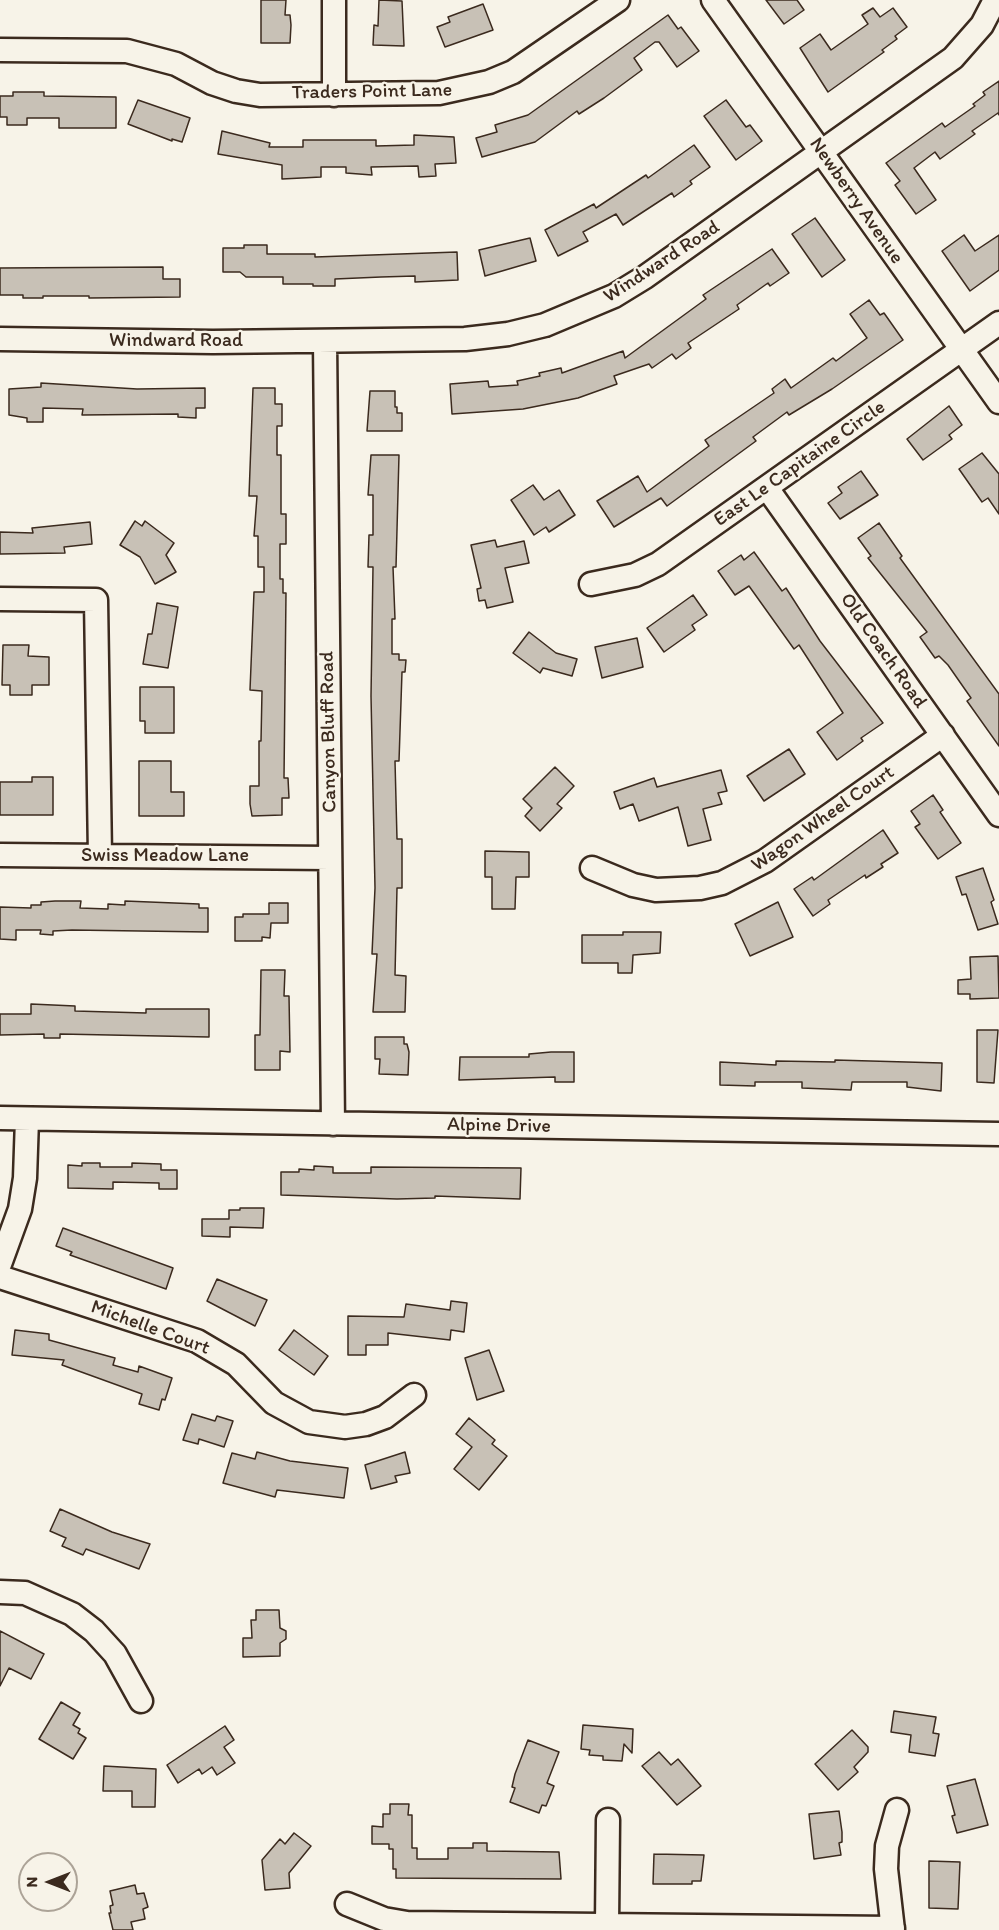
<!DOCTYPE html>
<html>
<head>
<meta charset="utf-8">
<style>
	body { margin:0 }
	#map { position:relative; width:999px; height:1930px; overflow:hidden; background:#f7f3e8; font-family:Itim,sans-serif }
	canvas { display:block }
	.north { position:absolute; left:18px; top:1852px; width:60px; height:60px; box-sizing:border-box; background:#f7f3e8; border:2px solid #aca397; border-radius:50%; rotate:270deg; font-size:16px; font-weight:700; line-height:24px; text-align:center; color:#3b2a1e }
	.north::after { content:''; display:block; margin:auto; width:21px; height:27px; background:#3b2a1e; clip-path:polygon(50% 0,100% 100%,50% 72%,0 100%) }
</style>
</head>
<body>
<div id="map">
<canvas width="999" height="1930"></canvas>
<div class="north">N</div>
</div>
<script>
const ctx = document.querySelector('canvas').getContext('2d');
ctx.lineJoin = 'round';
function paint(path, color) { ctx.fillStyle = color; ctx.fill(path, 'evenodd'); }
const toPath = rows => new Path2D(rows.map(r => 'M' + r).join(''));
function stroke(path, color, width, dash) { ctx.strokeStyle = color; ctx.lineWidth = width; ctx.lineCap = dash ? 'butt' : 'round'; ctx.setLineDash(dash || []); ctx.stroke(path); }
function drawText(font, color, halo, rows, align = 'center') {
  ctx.font = font + ' Itim,sans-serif'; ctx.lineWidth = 4.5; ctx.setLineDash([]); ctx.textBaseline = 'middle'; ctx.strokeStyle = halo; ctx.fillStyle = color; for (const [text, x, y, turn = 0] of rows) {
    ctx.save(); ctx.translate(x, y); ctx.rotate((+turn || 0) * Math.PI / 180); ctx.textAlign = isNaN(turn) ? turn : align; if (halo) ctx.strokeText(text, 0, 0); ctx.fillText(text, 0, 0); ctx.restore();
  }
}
const building = toPath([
	[261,0,286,0,285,15,290,15,291,25,290,43,261,43,261,0],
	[379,0,402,1,404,46,373,45,374,25,378,26,379,0],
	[766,0,797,0,804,10,784,24,766,0],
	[483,4,493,30,445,47,437,27,450,22,448,17,483,4],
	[873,8,880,17,893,8,907,27,895,36,897,39,882,50,884,52,828,92,800,48,820,34,831,50,868,24,862,15,873,8],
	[668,15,678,29,681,27,699,51,677,67,659,42,655,42,634,58,642,70,604,98,579,114,577,111,535,142,482,157,476,138,497,132,495,125,528,115,668,15],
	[999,81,999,115,998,113,972,131,975,134,940,159,935,152,914,168,936,200,916,214,895,185,900,181,886,163,942,123,945,127,975,106,973,104,985,95,983,92,999,81],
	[13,92,44,92,44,96,116,97,116,128,59,128,59,118,27,118,27,125,7,125,7,117,0,117,0,96,13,96,13,92],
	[138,100,190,118,182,142,172,139,172,141,128,124,138,100],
	[726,100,746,127,750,125,762,141,736,160,704,116,726,100],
	[222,131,270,143,269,147,303,147,303,140,376,140,376,146,414,145,414,135,454,137,456,163,435,164,436,176,419,177,418,166,371,167,372,175,346,173,346,167,321,167,321,177,282,179,282,165,218,154,222,131],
	[694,145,710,167,690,181,692,184,674,197,672,193,623,225,616,214,583,232,588,241,558,256,545,230,594,204,596,208,646,175,648,178,694,145],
	[815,218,845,260,822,277,792,234,815,218],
	[964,235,975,251,999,235,999,270,970,291,942,251,964,235],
	[530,238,536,261,485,276,479,250,530,238],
	[244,245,267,245,267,254,315,254,315,257,457,252,458,280,415,282,415,276,381,277,335,279,335,286,313,286,313,284,283,284,283,277,246,277,240,272,223,272,223,248,244,248,244,245],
	[772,249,789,273,770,286,768,283,737,305,739,309,688,343,691,348,676,359,672,354,652,368,649,364,614,376,617,384,578,398,523,409,452,414,450,384,488,381,489,387,518,385,517,381,540,376,539,373,561,368,562,373,623,351,625,358,706,299,703,295,772,249],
	[163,267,163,279,180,279,180,297,89,298,89,296,43,296,43,298,23,298,23,295,0,295,0,268,163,267],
	[869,300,880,315,884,313,903,340,832,389,789,415,787,412,753,437,756,441,667,506,661,498,614,527,597,501,638,476,647,492,709,446,705,440,774,393,772,389,785,379,791,388,833,358,836,361,867,338,850,314,869,300],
	[41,383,137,389,205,388,205,408,196,408,196,418,178,417,178,414,82,415,83,409,43,408,43,422,27,422,27,418,9,415,9,389,41,387,41,383],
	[253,388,275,388,275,404,282,404,282,426,277,426,277,455,281,455,281,514,286,514,286,544,280,544,280,579,283,579,283,593,286,593,284,778,288,778,289,798,282,798,282,815,252,816,250,804,250,786,259,786,259,741,261,741,262,691,250,690,254,592,264,592,264,567,258,567,258,536,254,536,257,496,249,496,253,388],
	[370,391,395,391,395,407,397,407,397,413,402,413,402,431,367,431,370,391],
	[949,406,962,425,949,435,952,439,923,460,907,439,949,406],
	[982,453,999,474,999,514,988,498,982,502,959,469,982,453],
	[371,455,399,455,396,567,393,567,395,619,392,619,392,654,399,654,399,660,406,660,405,672,402,672,399,761,395,761,397,839,402,839,402,888,397,888,395,975,406,976,405,1012,373,1012,377,954,372,954,375,888,371,696,373,567,368,567,369,535,373,535,373,495,368,495,371,455],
	[861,471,878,495,840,519,828,503,842,493,838,487,861,471],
	[533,485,544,500,559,490,575,515,549,532,546,527,534,535,511,500,533,485],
	[135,521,142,526,145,521,174,543,166,555,176,572,155,584,140,557,120,545,135,521],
	[90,522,92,544,64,547,65,553,0,554,0,532,33,533,32,528,90,522],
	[879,523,902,556,900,558,999,694,999,746,967,701,971,698,948,665,939,656,935,658,920,637,927,632,868,558,871,556,858,538,879,523],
	[495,540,497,547,524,541,529,563,505,568,513,602,487,608,485,600,479,601,477,589,481,588,471,545,495,540],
	[754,552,782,591,786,588,820,641,883,723,861,738,863,741,837,760,817,732,843,713,799,645,794,649,749,586,735,595,718,571,741,555,744,560,754,552],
	[693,595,707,615,692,625,695,630,664,652,647,628,693,595],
	[157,603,178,607,168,668,143,664,148,634,152,634,157,603],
	[529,632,556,653,577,659,572,676,543,668,540,673,513,653,529,632],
	[637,638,643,667,602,678,595,647,637,638],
	[3,645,29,645,28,656,49,657,49,685,32,685,32,695,10,695,10,685,2,685,3,645],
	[140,687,174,687,174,733,145,733,145,721,140,721,140,687],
	[789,749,805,774,764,801,747,776,789,749],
	[139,761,171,761,171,792,184,792,184,816,139,816,139,761],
	[555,767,574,786,557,804,562,808,540,831,525,816,532,808,523,799,555,767],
	[721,770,727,791,718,793,722,804,703,809,711,840,688,846,678,807,639,821,633,804,620,809,614,792,654,778,657,787,721,770],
	[32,777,53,777,53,815,0,815,0,782,32,782,32,777],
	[933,795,943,810,940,812,961,843,938,859,915,827,920,824,911,811,933,795],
	[883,830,898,853,881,864,883,867,866,878,865,875,828,900,830,904,813,916,794,889,812,877,814,880,883,830],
	[485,851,529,852,529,877,516,877,515,909,492,909,492,877,485,877,485,851],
	[983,868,994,900,991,902,998,924,978,930,966,894,962,895,956,877,983,868],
	[55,901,81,901,80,908,108,909,108,904,125,905,125,901,199,904,199,908,208,908,208,932,72,930,53,931,53,935,40,934,41,930,16,930,16,940,0,939,0,907,31,908,31,905,41,905,41,902,55,901],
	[778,902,793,937,750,956,735,924,778,902],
	[269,903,288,903,288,923,271,923,270,938,262,937,262,941,235,941,235,917,243,917,243,914,269,914,269,903],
	[623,932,661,932,660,953,633,955,632,973,618,973,618,963,582,963,582,935,623,935,623,932],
	[998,956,999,998,970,999,970,994,958,994,958,980,971,979,970,957,998,956],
	[261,970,285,970,284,996,289,996,290,1052,280,1051,280,1070,255,1070,255,1035,260,1035,261,970],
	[31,1004,75,1006,75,1011,146,1013,146,1009,209,1009,209,1037,60,1034,60,1038,44,1038,44,1034,0,1035,0,1014,31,1014,31,1004],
	[977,1030,998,1030,994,1083,977,1082,977,1030],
	[375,1037,404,1037,404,1044,407,1044,409,1052,408,1075,379,1074,380,1059,375,1059,375,1037],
	[551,1052,574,1052,574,1082,555,1082,555,1077,459,1080,460,1057,529,1057,529,1054,551,1052],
	[835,1060,942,1063,941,1091,907,1087,907,1082,852,1082,851,1090,802,1088,802,1082,755,1082,755,1086,720,1085,720,1062,776,1065,776,1061,835,1062,835,1060],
	[82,1163,100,1163,100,1167,132,1167,132,1163,161,1164,161,1170,177,1170,177,1189,159,1189,159,1183,113,1182,113,1189,68,1188,68,1165,82,1166,82,1163],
	[314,1166,333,1167,333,1173,371,1173,371,1167,521,1168,520,1199,435,1196,435,1198,397,1199,281,1195,281,1172,299,1172,299,1169,314,1170,314,1166],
	[240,1208,264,1208,263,1228,230,1227,230,1237,202,1236,202,1219,229,1219,229,1210,240,1210,240,1208],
	[63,1228,173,1268,166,1289,70,1255,72,1252,56,1246,63,1228],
	[217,1279,267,1300,255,1326,207,1301,217,1279],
	[451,1301,467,1303,464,1332,451,1330,450,1340,388,1333,388,1345,366,1345,366,1355,348,1355,348,1316,404,1317,406,1304,450,1310,451,1301],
	[15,1330,49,1334,49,1340,115,1358,113,1365,138,1372,139,1366,172,1378,165,1400,162,1399,159,1410,139,1404,142,1394,62,1365,64,1360,12,1355,15,1330],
	[294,1330,328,1356,314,1375,279,1350,294,1330],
	[489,1350,504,1391,477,1400,465,1358,489,1350],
	[192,1414,215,1421,217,1416,233,1421,224,1447,199,1439,198,1444,183,1440,192,1414],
	[469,1418,495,1440,492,1444,507,1456,479,1490,454,1469,472,1447,456,1434,469,1418],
	[257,1452,290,1461,348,1468,344,1498,277,1490,275,1497,223,1483,232,1453,255,1459,257,1452],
	[405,1452,410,1473,395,1476,397,1482,371,1489,365,1465,405,1452],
	[60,1509,112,1532,150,1544,139,1569,86,1549,83,1555,62,1546,66,1538,50,1531,60,1509],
	[256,1610,279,1610,280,1628,286,1631,286,1639,280,1643,280,1656,243,1657,243,1638,252,1638,251,1620,256,1620,256,1610],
	[0,1631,44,1654,31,1679,9,1668,0,1686,0,1631],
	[61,1702,80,1713,73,1725,80,1729,78,1733,86,1738,73,1759,39,1739,61,1702],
	[894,1711,936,1717,933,1733,939,1734,935,1756,909,1752,911,1735,891,1732,894,1711],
	[583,1725,633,1729,632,1753,624,1744,622,1761,603,1760,603,1756,589,1755,590,1750,581,1749,583,1725],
	[225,1726,234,1740,224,1747,235,1763,217,1775,212,1767,202,1774,199,1769,178,1783,167,1765,225,1726],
	[852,1730,868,1747,868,1752,854,1767,858,1772,838,1790,815,1764,852,1730],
	[528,1740,559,1752,547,1783,554,1786,546,1806,542,1805,539,1813,510,1802,515,1788,512,1787,515,1774,528,1740],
	[659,1752,671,1765,678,1759,701,1786,677,1805,642,1766,659,1752],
	[104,1766,156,1769,155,1807,132,1807,132,1791,103,1791,104,1766],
	[975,1779,988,1825,957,1833,952,1816,955,1815,947,1786,975,1779],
	[390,1804,409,1804,408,1815,412,1815,412,1848,417,1848,417,1859,448,1859,448,1848,473,1848,473,1843,487,1843,487,1851,559,1852,561,1879,396,1878,396,1869,393,1869,393,1849,389,1849,389,1844,372,1844,372,1826,383,1827,383,1814,390,1814,390,1804],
	[839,1811,842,1832,842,1842,839,1843,841,1855,814,1859,809,1814,839,1811],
	[294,1833,311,1846,289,1873,290,1888,265,1890,262,1860,280,1839,285,1844,294,1833],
	[654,1854,704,1855,701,1881,692,1881,692,1884,653,1884,654,1854],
	[929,1861,960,1862,958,1909,929,1908,929,1861],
	[135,1885,137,1894,144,1893,148,1907,143,1909,145,1919,131,1922,133,1930,113,1930,109,1913,111,1913,110,1906,113,1905,110,1891,135,1885]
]);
const minor = toPath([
	[334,0,334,95],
	[713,0,999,402],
	[0,50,127,51,176,64,212,83,236,91,260,95,439,93,489,82,513,72,618,0],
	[0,339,213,342,465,339,508,334,545,325,614,296,645,277,953,58,982,25,995,0],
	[325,341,333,1124],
	[767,488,999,815],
	[591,584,635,575,658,564,999,323],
	[0,599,96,600,100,856],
	[0,855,330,858],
	[592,868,633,885,656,890,700,888,722,883,765,861,943,735],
	[0,1118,999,1134],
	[0,1264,20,1209,25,1178,27,1119],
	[0,1277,197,1341,236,1364,274,1403,309,1422,345,1427,366,1424,385,1417,414,1395],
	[0,1592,25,1593,72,1614,94,1631,115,1654,141,1701],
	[347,1904,384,1919,407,1923,893,1928],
	[607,1925,608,1820],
	[893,1930,886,1869,887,1846,897,1810]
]);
const streetNames = [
	["Traders Point Lane",372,92,-1],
	["Newberry Avenue",856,201,55],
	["Windward Road",662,262,-33],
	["Windward Road",176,341],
	["East Le Capitaine Circle",800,464,-35],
	["Old Coach Road",883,651,55],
	["Canyon Bluff Road",329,732,-91],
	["Wagon Wheel Court",823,819,-35],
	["Swiss Meadow Lane",165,856],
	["Alpine Drive",499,1126,1],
	["Michelle Court",150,1328,20]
];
paint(building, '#c8c1b6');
stroke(building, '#3b2a1e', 1.5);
stroke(minor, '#3b2a1e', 27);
stroke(minor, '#f7f3e8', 22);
drawText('20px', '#3b2a1e', '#f7f3e8', streetNames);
</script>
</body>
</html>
